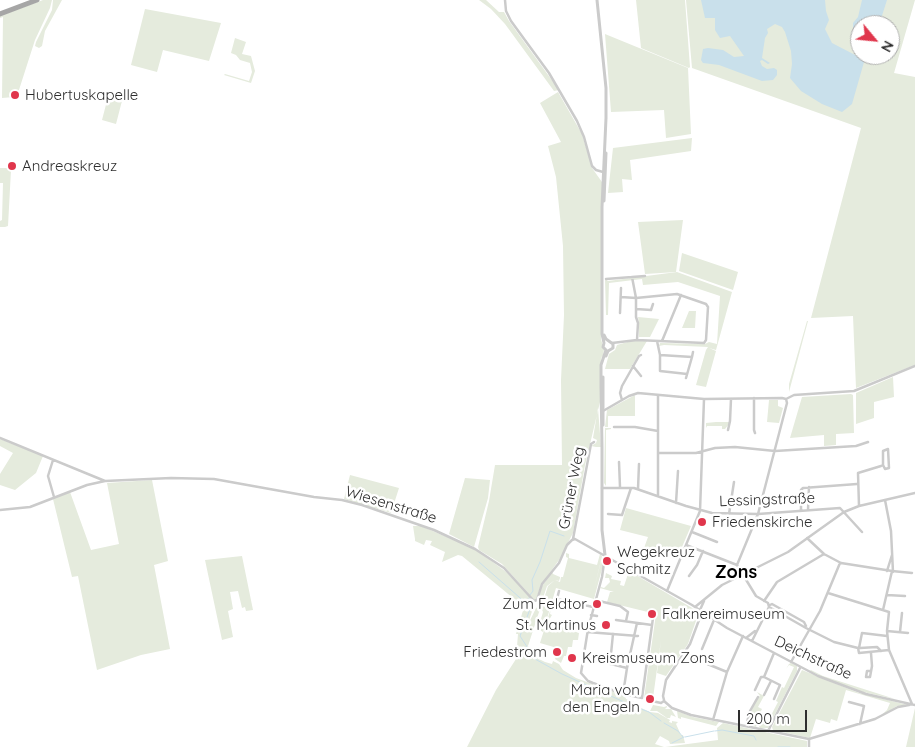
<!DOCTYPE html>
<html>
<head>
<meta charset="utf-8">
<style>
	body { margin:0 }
	#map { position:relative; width:915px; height:747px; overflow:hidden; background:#fff; font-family:Quicksand,sans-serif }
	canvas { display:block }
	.north { position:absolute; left:850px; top:15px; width:50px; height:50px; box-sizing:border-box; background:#fff; border:1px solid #ababab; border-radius:50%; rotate:118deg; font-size:14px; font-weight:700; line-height:20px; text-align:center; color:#2e2e2e }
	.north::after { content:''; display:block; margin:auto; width:18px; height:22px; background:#e0364c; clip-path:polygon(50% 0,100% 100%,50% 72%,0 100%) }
	.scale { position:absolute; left:738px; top:710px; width:69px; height:22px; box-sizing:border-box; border:2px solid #2e2e2e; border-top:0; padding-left:6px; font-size:15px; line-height:18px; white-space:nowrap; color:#2e2e2e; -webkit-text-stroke:4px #fff; paint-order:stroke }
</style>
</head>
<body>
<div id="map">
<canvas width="915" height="747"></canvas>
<div class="north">N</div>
<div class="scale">200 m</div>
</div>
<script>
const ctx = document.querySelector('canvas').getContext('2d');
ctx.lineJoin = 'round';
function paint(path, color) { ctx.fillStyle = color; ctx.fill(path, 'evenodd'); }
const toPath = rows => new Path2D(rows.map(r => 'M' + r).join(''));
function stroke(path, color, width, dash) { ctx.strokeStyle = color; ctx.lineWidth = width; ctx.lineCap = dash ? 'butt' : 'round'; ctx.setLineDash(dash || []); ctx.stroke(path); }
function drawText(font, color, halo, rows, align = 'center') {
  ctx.font = font + ' Quicksand,sans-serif'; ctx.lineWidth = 5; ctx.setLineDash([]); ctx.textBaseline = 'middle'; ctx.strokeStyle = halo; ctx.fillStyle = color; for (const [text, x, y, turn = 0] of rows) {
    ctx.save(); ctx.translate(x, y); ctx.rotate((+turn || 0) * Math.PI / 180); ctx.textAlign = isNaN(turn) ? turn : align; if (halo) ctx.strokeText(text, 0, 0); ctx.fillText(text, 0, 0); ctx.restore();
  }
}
const green = toPath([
	[43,0,52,0,50,8,35,40,18,93,14,97,2,98,3,17,0,18,0,16],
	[53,0,62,0,45,31,42,46,39,48,35,46,36,42,52,10],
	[479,0,486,0,499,12,504,12,509,21,559,90,554,91,505,24,491,9],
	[636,0,685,0,690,67,689,68,641,48],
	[686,0,915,0,894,73,915,77,915,365,856,388,853,316,811,318,861,128,692,68],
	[860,25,890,25,890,55,860,55],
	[145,9,221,23,209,61,163,50,157,72,131,65],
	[605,34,688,68,691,134,666,138,664,110,611,112],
	[235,38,246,42,242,54,251,56,255,71,251,83,224,75,225,74,249,81,252,72,250,63,240,60,236,55,231,53],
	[558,92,582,134,592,168,602,182,601,339,604,350,602,360,601,356,600,402,585,465,573,533,559,560,541,585,526,629,536,608,538,607,540,609,528,646,537,658,545,662,552,664,553,661,559,664,563,670,576,678,625,696,626,699,637,703,637,706,650,712,658,713,670,720,669,722,672,723,672,721,678,722,676,724,681,735,683,735,685,743,670,744,669,741,660,736,655,744,664,747,467,747,496,690,516,659,518,634,516,634,524,607,462,556,458,555,442,562,445,552,430,545,432,541,426,540,424,545,415,541,415,539,413,526,421,526,475,549,505,571,530,595,502,564,479,550,478,547,489,501,495,465,562,465,561,380,564,315,563,246,556,177,548,146,561,142,540,103],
	[109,93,123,97,116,124,102,120],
	[692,138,691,151,630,160,632,180,622,179,623,192,608,193,613,148],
	[0,168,10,168,11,170,8,226,5,227,0,227,0,221,2,220,3,183,0,183],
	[683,220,676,272,645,274,638,222],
	[682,253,738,272,733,290,679,271],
	[677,272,732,292,716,350,709,348,716,351,706,387,696,385,706,350,708,347,664,345,659,346,660,343,705,344,709,342,717,344,720,296,678,282,643,285,642,279,609,283,608,315,606,315,605,279,608,281],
	[689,311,696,311,695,328,682,328],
	[638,317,659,319,650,337,639,337,639,323],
	[807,321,808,321,789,392,789,384],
	[631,341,647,341,630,369,605,369,609,354,615,350,617,345],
	[893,377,894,397,874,402,874,418,856,424,856,393],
	[851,394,853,395,854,433,836,434,836,445,824,446,824,435,790,438,802,397],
	[635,395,635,416,608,416,608,427,605,427,607,410],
	[769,400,778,400,778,406,783,408,779,423,767,422],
	[598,408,601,447,596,447,591,446,596,443,597,440,593,438],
	[716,422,729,422,729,424,725,429,722,429,722,426,707,426,706,428,706,423],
	[605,428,611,428,611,429,606,430,606,486,604,483],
	[0,439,43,456,36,473,15,490,0,485,0,474,13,453,0,446],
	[350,475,399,488,391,513,344,499],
	[465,478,490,480,488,498,474,547,449,534],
	[152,480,168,561,154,565,170,649,141,655,97,670,78,576,72,577,53,499,70,492,91,550,119,544,107,483],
	[626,508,691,526,679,554,681,555,680,558,644,548,648,537,620,530],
	[566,553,569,554,569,558,597,565,600,554,602,556,594,589,602,557,603,565,594,599,556,588,543,632,538,629,543,612,541,608,548,586,555,580,560,582,561,577,563,577,568,558,566,557],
	[242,556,253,610,246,611,245,607,242,608,238,591,230,592,233,609,228,611,233,637,222,640,205,560],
	[629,571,699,612,688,644,666,676,657,673,661,640,653,698,649,697,648,699,644,698,656,614,607,602,610,592,614,592,600,588,601,587,604,588,610,582,609,578,605,578,606,573,612,576,611,579,621,581,620,585,624,586],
	[552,572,553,574,560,577,560,578,559,581,555,580,547,586,540,607,538,600,542,586],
	[551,608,550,614,552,615,549,620,550,623,579,633,578,640,573,640,572,647,568,647,566,656,564,656,561,663,555,659,558,651,557,648,540,643],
	[791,663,797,666,797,671,768,728,760,728,759,726,760,722,767,723,778,702,776,701,782,687,784,688,794,667,789,665,786,669,789,664],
	[802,670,859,693,908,705,897,706,878,718,887,710,890,703,846,690,837,721,831,719,830,723,816,719,810,738,773,730,772,727],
	[811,670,823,676,895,699,863,692,825,678,810,671],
	[757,692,764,696,758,707,762,709,758,717,754,715,751,719,756,722,759,721,756,727,747,724,755,700,760,696],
	[653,705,664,707,667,706,667,707,665,709,671,709,676,717,671,715,670,718,667,718,657,711,650,711],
	[915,708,915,747,906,747],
	[677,711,693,717,719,722,716,726,681,717,681,719,678,718],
	[723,723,807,741,807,747,665,747,718,740,717,728]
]);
const water = toPath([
	[701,0,825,0,826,11,829,20,825,29,832,43,859,57,864,62,852,104,842,112,822,104,801,91,790,78,792,64,791,51,785,32,782,27,775,24,767,29,768,33,765,38,762,58,770,63,768,64,762,60,760,61,762,66,767,69,774,68,777,70,777,75,773,80,762,81,719,65,703,63,701,60,703,49,708,48,723,50,734,57,744,56,730,36,720,38,715,30,715,18,705,18],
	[862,0,887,0,879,25,860,25,860,33,853,28,853,23,858,17]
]);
const stream = toPath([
	[479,562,527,604],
	[530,595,533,591,532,580,540,562,550,531,564,536],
	[529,598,530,609,520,636,535,659,562,674,633,706,649,712,661,721],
	[664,723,678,731,683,737],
	[715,731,722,730,754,736,756,740],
	[685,737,714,731],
	[672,743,684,737],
	[778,747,790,747]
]);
const minor = toPath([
	[505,0,506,11,511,21,549,73,577,121,584,137,592,166,596,170,603,172],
	[632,277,636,298,636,317,638,323,637,340],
	[606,279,645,276],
	[636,309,651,310,653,304],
	[620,313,621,288],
	[657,341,660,355],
	[662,341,681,295],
	[612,343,637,340,704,343,706,340,708,307,706,304,677,294,636,298,621,297],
	[692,357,693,352],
	[633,366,641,376],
	[686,378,692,357,660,355,660,371,687,374],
	[754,398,754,430,755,433],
	[786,399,794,395,854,391,915,366],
	[622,400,620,393,622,386,639,356,641,355],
	[603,411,629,396,638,393,704,399,782,398,786,399],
	[614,427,635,427,658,431],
	[728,430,730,421,731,399],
	[0,438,105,481,171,478,214,479,314,497,342,500,362,505,434,530,475,549,504,568,534,601,537,600,542,584,559,563,567,545,572,540,575,539,692,605,727,628,818,676,866,694,915,705],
	[658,453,696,453,715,448,735,447,775,451,856,446,868,442],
	[53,460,48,476,54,497],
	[619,462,620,487],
	[602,488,634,488,686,506,712,513,758,514,840,508,862,532],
	[638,489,639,464],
	[658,496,658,395],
	[885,500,891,531,893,572],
	[676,503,678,471],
	[859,506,858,473,881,466,883,465,885,469,889,468,888,449,883,451,883,465],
	[0,510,30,507,87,485,105,481],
	[808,510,809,487],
	[801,511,801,490,803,488,857,484],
	[608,514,622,515,631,488],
	[729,514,734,482],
	[692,532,717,542],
	[807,538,824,554,841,563,892,571,912,573],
	[573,539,591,444,594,442],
	[686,545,737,565],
	[605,556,602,577,588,629,581,673,588,681,593,683,623,694,642,698],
	[737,565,756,596,768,603,769,607,806,628,834,642,858,648,859,653,889,650],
	[737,565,758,514,787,403,786,399],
	[887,571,892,555],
	[689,576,697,565,703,551],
	[559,591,557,599,593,607],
	[667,591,700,511,704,399],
	[828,593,889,612,887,631,889,650,912,704],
	[887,595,905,596],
	[595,600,620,606,628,612,626,621],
	[764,601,777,582,824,554],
	[770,605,772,604,804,622,806,626],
	[695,607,722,585,788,552,844,512,859,506,915,493],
	[700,610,704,601],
	[883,610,892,571],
	[591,615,597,616],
	[616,620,652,625],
	[887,631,908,633],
	[587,632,638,636],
	[900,632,902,613],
	[746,638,755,631],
	[752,641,769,607],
	[859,648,862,633,887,636],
	[860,648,877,647,881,651],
	[702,649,714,620],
	[683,654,727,672],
	[583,657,627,668],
	[791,662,820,611,840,563],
	[610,664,613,634],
	[870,677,872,666,871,653],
	[870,677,866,677,867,671,871,671],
	[755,690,761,677,764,677],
	[623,694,627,668,637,623],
	[764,695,771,681],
	[642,698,653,618],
	[774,699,780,685,764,677,774,653],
	[664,700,663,696,666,680,690,644,702,612],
	[652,701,661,703,664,701],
	[664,701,672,708,691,715,809,739,875,719,898,707,909,705,910,704],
	[849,702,864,706,860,724],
	[713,720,727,672,743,636],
	[746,726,750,711,758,697],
	[768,731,800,668],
	[809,747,809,739]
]);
const tertiary = toPath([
	[597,0,606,88,606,119],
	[604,201,606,153],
	[604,335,606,339,613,344,613,348,608,351,606,356],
	[603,425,603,377],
	[602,447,601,386,601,365,606,350,603,347,604,343,602,334,602,207,606,118],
	[602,447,602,530,605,555]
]);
const primary = toPath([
	[0,14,37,0]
]);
const markers = [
	[15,95,5,"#e0364c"],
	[12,166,5,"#e0364c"],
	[702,522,5,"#e0364c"],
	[607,561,5,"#e0364c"],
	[597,604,5,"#e0364c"],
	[652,614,5,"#e0364c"],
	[606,625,5,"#e0364c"],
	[557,652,5,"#e0364c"],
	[572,658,5,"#e0364c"],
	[650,699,5,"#e0364c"]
];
const poiNames = [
	["Hubertuskapelle",25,95],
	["Andreaskreuz",22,166],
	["Friedenskirche",712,522],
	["Wegekreuz",617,552],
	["Schmitz",617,569],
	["Zum Feldtor",587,604,"right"],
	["Falknereimuseum",662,614],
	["St. Martinus",596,625,"right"],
	["Friedestrom",547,652,"right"],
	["Kreismuseum Zons",582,658],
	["Maria von",640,690,"right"],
	["den Engeln",640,707,"right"]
];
const streetNames = [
	["Grüner Weg",572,488,-79],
	["Lessingstraße",767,500,-2],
	["Wiesenstraße",391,505,17],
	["Deichstraße",813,658,25]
];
const quarterNames = [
	["Zons",736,573]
];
paint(green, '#e5ebdd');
paint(water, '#c9e0eb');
stroke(stream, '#c9e0eb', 1);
stroke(minor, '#cbcbcb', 2.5);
stroke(tertiary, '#cbcbcb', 3);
stroke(primary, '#a6a6a6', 5);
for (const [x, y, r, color] of markers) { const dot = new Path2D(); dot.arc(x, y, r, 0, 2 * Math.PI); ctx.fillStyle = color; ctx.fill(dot); stroke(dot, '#fff', 2); }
drawText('15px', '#2e2e2e', '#fff', poiNames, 'left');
drawText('15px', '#2e2e2e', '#fff', streetNames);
drawText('bold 18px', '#000', '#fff', quarterNames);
</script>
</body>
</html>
